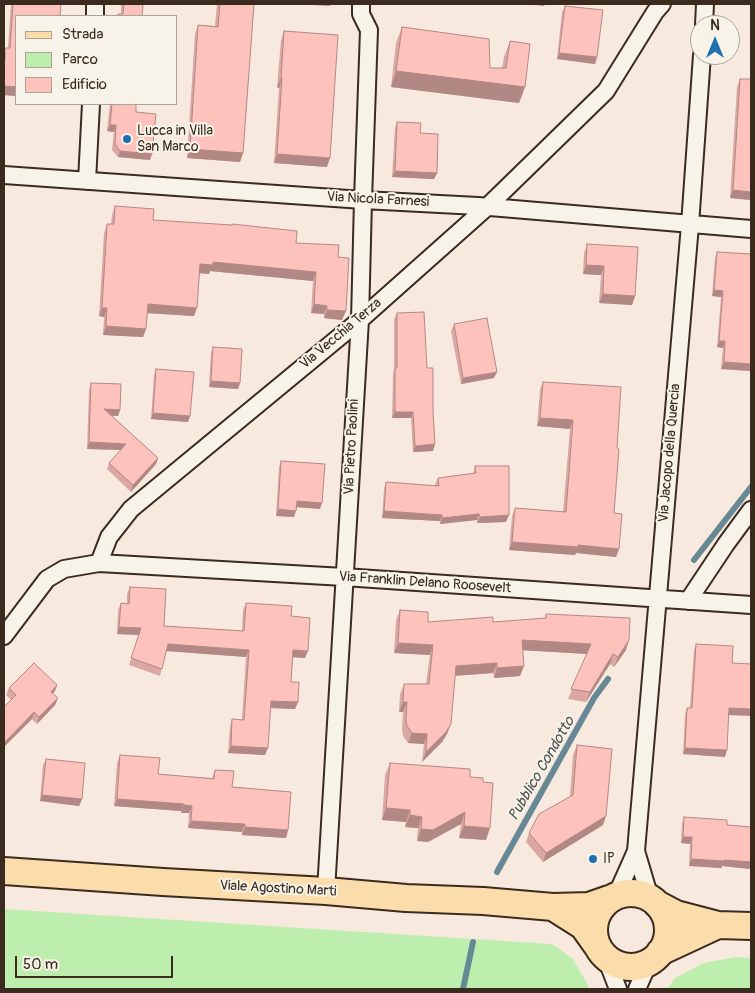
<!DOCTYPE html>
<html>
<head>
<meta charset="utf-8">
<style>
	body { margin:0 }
	#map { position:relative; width:755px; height:993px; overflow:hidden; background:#f8e9df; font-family:Pangolin,sans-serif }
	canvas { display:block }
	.frame { position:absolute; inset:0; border:5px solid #3b2a1e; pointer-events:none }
	.legend { position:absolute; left:15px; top:15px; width:162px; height:90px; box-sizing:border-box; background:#f7f3e8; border:1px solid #aca397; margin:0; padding:6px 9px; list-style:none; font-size:15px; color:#3b2a1e }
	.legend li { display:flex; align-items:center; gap:10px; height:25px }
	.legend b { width:25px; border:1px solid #aca397 }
	.north { position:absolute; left:690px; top:15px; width:50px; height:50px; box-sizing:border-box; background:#f7f3e8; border:1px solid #aca397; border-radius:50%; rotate:0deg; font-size:14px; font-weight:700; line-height:20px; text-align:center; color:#3b2a1e }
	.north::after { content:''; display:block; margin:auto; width:18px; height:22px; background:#1f6fb2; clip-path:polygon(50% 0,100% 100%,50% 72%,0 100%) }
	.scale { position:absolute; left:15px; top:956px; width:158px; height:22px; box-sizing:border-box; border:2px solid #3b2a1e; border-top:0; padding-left:6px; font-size:15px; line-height:18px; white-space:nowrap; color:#3b2a1e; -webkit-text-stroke:4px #f7f3e8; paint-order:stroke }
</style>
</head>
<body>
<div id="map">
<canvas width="755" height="993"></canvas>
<div class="frame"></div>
<ul class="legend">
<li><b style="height:6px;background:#fbddab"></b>Strada</li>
<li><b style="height:14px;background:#bdeead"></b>Parco</li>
<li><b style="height:14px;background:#fec2bd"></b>Edificio</li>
</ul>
<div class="north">N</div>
<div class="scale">50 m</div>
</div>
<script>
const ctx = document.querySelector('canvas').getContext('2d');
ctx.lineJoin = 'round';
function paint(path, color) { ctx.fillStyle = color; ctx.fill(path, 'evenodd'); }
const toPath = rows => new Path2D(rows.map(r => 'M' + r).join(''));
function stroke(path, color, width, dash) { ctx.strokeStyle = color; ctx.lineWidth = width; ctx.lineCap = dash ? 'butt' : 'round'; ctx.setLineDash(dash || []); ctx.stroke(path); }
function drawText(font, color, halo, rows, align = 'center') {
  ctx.font = font + ' Pangolin,sans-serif'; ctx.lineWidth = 4; ctx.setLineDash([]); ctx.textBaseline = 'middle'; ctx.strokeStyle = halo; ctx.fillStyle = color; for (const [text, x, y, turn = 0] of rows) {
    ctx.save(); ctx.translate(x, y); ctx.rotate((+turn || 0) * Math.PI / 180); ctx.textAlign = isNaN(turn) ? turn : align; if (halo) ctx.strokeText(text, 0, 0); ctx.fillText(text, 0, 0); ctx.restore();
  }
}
const green = toPath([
	[4,909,552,944,572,958,587,983,589,989,4,989],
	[736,957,751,958,751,989,667,989,675,978,704,963]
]);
const stream = toPath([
	[694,560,751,487],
	[497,872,594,698,608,679],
	[463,989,473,942]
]);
const street = toPath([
	[95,16,95,6],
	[704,25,705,4],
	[4,175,363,200,478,206,751,229],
	[87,181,91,104],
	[99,563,109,537,131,509,360,320,487,207,606,91,655,12,662,4],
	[688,601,726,544,751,510],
	[4,636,47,579,64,569,99,563,344,577,751,605],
	[636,851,690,225,702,55],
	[326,891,360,320,363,200,369,30,361,14,361,4],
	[616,896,636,851,650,898],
	[606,958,618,989],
	[637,989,649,962]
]);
const primary = toPath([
	[4,871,163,882,326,891,406,898,483,901,553,907],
	'594 930a37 37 0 1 1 74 0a37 37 0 1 1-74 0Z',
	[657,904,676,914,718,925,660,952],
	[718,925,751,926],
	[598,947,583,926,553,907,589,906,609,899]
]);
const wall = toPath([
	[11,4,61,4,16,16,16,96,4,95,4,52,5,48,8,48],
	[121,4,143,4,142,16,117,16,118,14,121,14],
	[217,4,254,4,243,153,240,162,187,158,195,34,198,25,215,26],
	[565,6,597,57,595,64,557,59,562,12],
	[402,27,490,68,502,68,504,57,510,41,525,87,519,103,391,87,396,43],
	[284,31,327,167,274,163,279,88,277,87,281,40],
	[740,79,751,79,751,200,730,198,737,87],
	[110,104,136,104,136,112,150,160,118,157,112,150,114,132,107,131],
	[397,122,420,133,437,173,434,179,392,177,395,128],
	[115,206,153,220,296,243,338,257,342,320,324,318,324,314,311,313,313,281,210,271,209,274,200,273,194,316,147,313,146,329,143,337,103,335,104,317,99,316,104,233,107,224,111,224,112,215],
	[587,244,635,296,632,305,599,303,601,275,583,274,584,253],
	[717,252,751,254,751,371,721,369,723,348,717,347,721,297,712,296,715,258],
	[397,313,427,368,433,412,435,444,433,451,413,452,411,418,392,418,393,374,394,369,394,319],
	[454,324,494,378,461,384,451,331],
	[213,347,240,383,238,389,209,387,211,353],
	[156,369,190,416,188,422,151,419,154,375],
	[543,382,617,448,614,513,619,549,616,557,576,553,575,555,509,550,512,516,515,508,563,512,570,429,537,426,540,390],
	[91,383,120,410,118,416,112,416,158,458,156,464,131,492,107,469,109,463,121,450,87,449,89,390],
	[281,461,320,509,297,507,294,517,276,516,279,467],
	[475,466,506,522,477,523,477,520,440,524,440,521,382,518,384,489,386,482,436,486,435,484,438,478,473,474],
	[751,540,751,571,750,571],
	[130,587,164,626,242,631,243,610,246,603,291,616,305,658,293,657,291,682,298,702,295,709,271,708,265,755,228,753,230,726,232,719,242,720,246,657,166,651,160,676,129,665,139,635,117,634,118,610,121,603,127,604,127,594],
	[400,610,428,622,493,622,545,618,546,614,626,650,614,667,610,664,586,702,568,699,587,654,523,650,520,676,494,678,493,673,455,676,447,734,442,742,422,762,424,744,408,743,403,736,402,729,403,712,399,712,400,694,404,684,426,684,430,655,394,653,396,620],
	[696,644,729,715,725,757,683,754,685,714,687,708,690,708,694,650],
	[57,685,55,691,52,694,58,698,55,705,37,724,6,695,9,688],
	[577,745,603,825,543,862,526,842,529,833,570,797,573,755],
	[120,755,158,774,212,778,215,770,232,787,288,830,286,838,242,835,242,832,188,828,189,813,181,813,181,811,114,806,117,763],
	[46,759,82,799,79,806,40,801,43,765],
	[390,763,470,777,483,782,486,840,459,838,461,824,428,842,417,841,418,828,405,827,406,822,382,820,385,775],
	[684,817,727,825,751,827,751,869,722,866,722,868,689,866,690,844,681,843,682,823]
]);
const shadedWall = toPath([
	[295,4,331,4,330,6],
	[525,4,545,4,544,6],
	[559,53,597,57,595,64,557,59],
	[396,71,525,87,519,103,391,87],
	[281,78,282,78,279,88,277,87],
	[4,86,16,87,16,96,4,95],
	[110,125,116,125,114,132,107,131],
	[190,149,243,153,240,162,187,158],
	[120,151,152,154,150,160,118,157],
	[277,154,330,158,327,167,274,163],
	[395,171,437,173,434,179,392,177],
	[733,190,751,192,751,200,730,198],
	[213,262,316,272,313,281,210,271,209,274,197,273,200,264],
	[586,265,604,266,601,275,583,274],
	[714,290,723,291,721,297,712,296],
	[603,294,635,296,632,305,599,303],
	[148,304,197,308,194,316,145,313],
	[314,304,327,306,324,314,311,313],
	[102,308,107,308,104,317,99,316],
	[327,310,346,311,342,320,324,318],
	[106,326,146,329,143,337,103,335],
	[719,341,725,341,723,348,717,347],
	[724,362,751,364,751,371,721,369],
	[497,372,494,378,461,384,463,378],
	[211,381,240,383,238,389,209,387],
	[104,409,120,410,118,416,102,415],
	[395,412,413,412,411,418,392,418],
	[153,413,190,416,188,422,151,419],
	[540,418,573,420,570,429,537,426],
	[89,442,126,444,124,450,87,449],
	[435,444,433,451,413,452,415,446],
	[158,458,156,464,131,492,133,485],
	[297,501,322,503,320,509,295,507],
	[278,509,296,511,294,517,276,516],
	[384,511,442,515,440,521,382,518],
	[479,514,477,520,440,524,442,518],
	[509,515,506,522,477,523,480,517],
	[512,542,578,545,619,549,616,557,576,553,575,555,509,550],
	[119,627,141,628,139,635,117,634],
	[522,640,591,644,588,654,518,650],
	[629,640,626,650,614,667,618,657],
	[398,643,433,645,430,655,394,653],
	[168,644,249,650,246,657,166,651],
	[293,650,308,651,305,658,291,657],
	[613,654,610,664,586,702,590,692],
	[497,663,493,673,452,676,456,666],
	[524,666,520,676,494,678,497,668],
	[57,685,55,691,48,698,51,692],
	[58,698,55,705,37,724,39,717],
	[271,701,298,702,295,709,269,708],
	[403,702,407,702,403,712,399,712],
	[729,708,751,709,751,716,727,715],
	[34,712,32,719,4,747,4,743],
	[451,724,447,734,442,742,422,762,426,752],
	[412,733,427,734,424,744,408,743],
	[231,746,268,748,265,755,228,753],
	[685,748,727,750,725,757,683,754],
	[42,795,82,799,79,806,40,801],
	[117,799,184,804,181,811,114,806],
	[184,805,192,806,189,813,181,813],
	[386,808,410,810,406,822,382,820],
	[465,812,461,824,428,842,417,841,421,829],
	[410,815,422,817,418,828,405,827],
	[606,816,603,825,543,862,546,853],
	[191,821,245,824,242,832,188,828],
	[464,826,490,828,486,840,459,838],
	[245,827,288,830,286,838,242,835],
	[683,837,692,837,690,844,681,843],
	[691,859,724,860,751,862,751,869,722,866,722,868,689,866]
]);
const building = toPath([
	[13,4,61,4,60,16,16,16,16,87,4,86,4,60,5,60,5,48,10,48,13,4],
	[124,4,143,4,142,16,118,16,118,14,123,14,124,4],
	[220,4,254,4,243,153,190,149,198,25,218,27,220,4],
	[565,6,603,10,597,57,559,53,565,6],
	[402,27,489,39,490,68,506,68,510,41,530,44,525,87,396,71,402,27],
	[284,31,338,35,330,158,277,154,282,78,281,78,284,31],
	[740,79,751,79,751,192,733,190,740,79],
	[112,104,136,104,136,112,156,114,152,154,120,151,115,144,116,125,110,125,112,104],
	[397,122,421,123,420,133,438,134,437,173,395,171,397,122],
	[115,206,154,209,153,220,232,225,232,224,297,231,296,243,339,245,338,257,349,258,346,311,327,310,327,306,314,304,316,272,213,262,213,265,200,264,197,308,148,304,146,329,106,326,107,308,102,308,107,224,114,224,115,206],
	[587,244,638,247,635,296,603,294,604,266,586,265,587,244],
	[717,252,751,254,751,364,724,362,725,341,719,341,723,291,714,290,717,252],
	[424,312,427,368,433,368,433,412,435,444,415,446,413,412,395,412,395,368,397,368,397,313,424,312],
	[487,318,497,372,463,378,454,324,487,318],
	[213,347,242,349,240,383,211,381,213,347],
	[156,369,194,372,190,416,153,413,156,369],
	[543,382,621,387,617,448,619,449,614,513,622,514,619,549,578,545,578,547,512,542,515,508,566,512,573,420,540,418,543,382],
	[91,383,121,384,120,410,104,409,158,458,133,485,109,463,126,444,89,442,91,383],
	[281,461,325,464,322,503,297,501,296,511,278,509,281,461],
	[475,466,509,466,509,515,480,517,479,514,442,518,442,515,384,511,386,482,439,486,438,478,476,473,475,466],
	[130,587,166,589,164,626,244,631,246,603,292,606,291,616,310,618,308,651,293,650,291,682,299,682,298,702,271,701,268,748,231,746,232,719,244,720,249,650,168,644,162,669,131,658,141,628,119,627,121,603,129,604,130,587],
	[400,610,428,612,428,622,493,617,493,622,546,618,546,614,630,618,629,640,618,657,613,654,590,692,571,689,591,644,522,640,524,666,497,668,497,663,456,666,451,724,446,732,426,752,427,734,412,733,407,726,406,719,407,702,403,702,404,684,429,684,433,645,398,643,400,610],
	[696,644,733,646,732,663,751,664,751,709,729,708,727,750,685,748,687,708,692,708,696,644],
	[34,663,57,685,51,692,58,698,39,717,34,712,4,743,4,707,16,695,9,688,34,663],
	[577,745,612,749,606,816,546,853,529,833,539,814,573,795,577,745],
	[120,755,160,758,158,774,214,779,215,770,234,771,232,787,291,792,288,830,245,827,245,824,191,821,192,806,184,805,184,804,117,799,120,755],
	[46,759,85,763,82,799,42,795,46,759],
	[390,763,470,769,470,777,483,778,483,782,493,783,490,828,464,826,465,812,433,830,421,829,422,817,410,815,410,810,386,808,390,763],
	[684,817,727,820,727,825,751,827,751,862,724,860,724,861,691,859,692,837,683,837,684,817]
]);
const markers = [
	[127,139,5,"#1f6fb2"],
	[593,859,5,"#1f6fb2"]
];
const poiNames = [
	["Lucca in Villa",137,131],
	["San Marco",137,147],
	["IP",603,859]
];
const streetNames = [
	["Via Nicola Farnesi",378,200,3],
	["Via Vecchia Terza",341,334,-40],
	["Via Pietro Paolini",352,447,-87],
	["Via Jacopo della Quercia",670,453,-85],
	["Via Franklin Delano Roosevelt",425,583,4],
	["Viale Agostino Marti",278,889,3]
];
const waterNames = [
	["Pubblico Condotto",542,769,-60]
];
paint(green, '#bdeead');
stroke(stream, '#678996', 6);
stroke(street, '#3b2a1e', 20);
stroke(primary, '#3b2a1e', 30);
stroke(street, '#f7f3e8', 16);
stroke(primary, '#fbddab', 26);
paint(wall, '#daa7a3');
paint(shadedWall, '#b28884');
paint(building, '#fec2bd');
stroke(building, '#b28884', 1);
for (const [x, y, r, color] of markers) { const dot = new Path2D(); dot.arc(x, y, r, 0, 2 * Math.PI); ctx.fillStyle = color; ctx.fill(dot); stroke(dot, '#f7f3e8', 2); }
drawText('14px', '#3b2a1e', '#f7f3e8', poiNames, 'left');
drawText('14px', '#3b2a1e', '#f7f3e8', streetNames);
drawText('italic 15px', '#4e5250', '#f7f3e8', waterNames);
</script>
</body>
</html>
